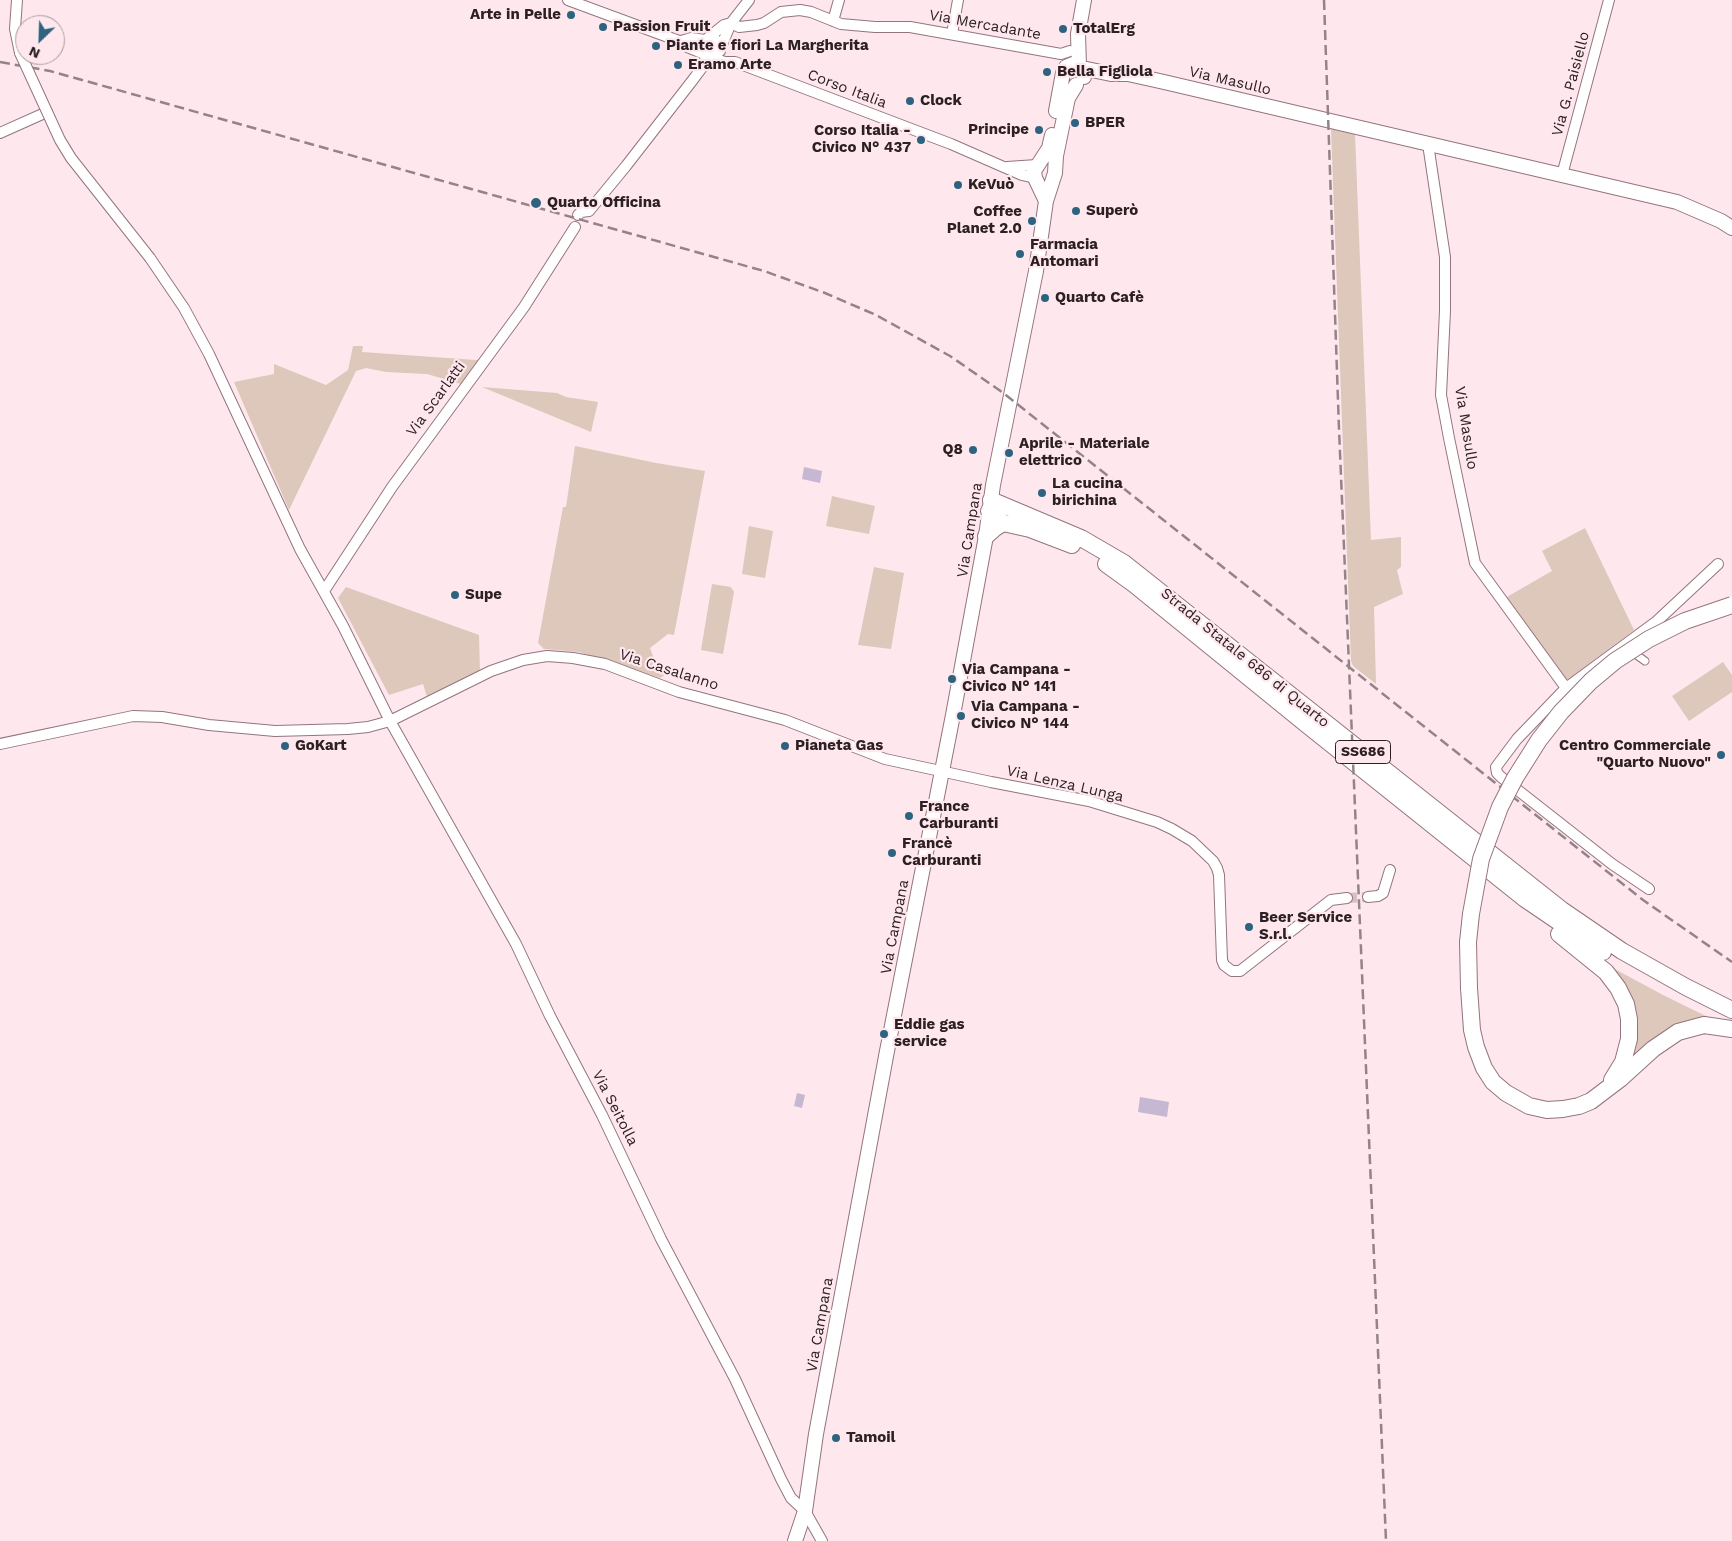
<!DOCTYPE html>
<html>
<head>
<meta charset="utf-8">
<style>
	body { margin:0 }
	#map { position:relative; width:1732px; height:1541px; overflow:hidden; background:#fee8ee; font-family:"Work Sans",sans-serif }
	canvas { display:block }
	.north { position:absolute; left:15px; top:15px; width:50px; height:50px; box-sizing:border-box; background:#fee8ee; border:1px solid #aa989d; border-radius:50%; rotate:204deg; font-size:14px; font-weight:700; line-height:20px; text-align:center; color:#2d2024 }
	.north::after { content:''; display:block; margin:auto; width:18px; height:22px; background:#2e637f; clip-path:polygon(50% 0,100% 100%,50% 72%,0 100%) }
</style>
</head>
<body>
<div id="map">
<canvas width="1732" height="1541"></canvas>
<div class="north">N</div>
</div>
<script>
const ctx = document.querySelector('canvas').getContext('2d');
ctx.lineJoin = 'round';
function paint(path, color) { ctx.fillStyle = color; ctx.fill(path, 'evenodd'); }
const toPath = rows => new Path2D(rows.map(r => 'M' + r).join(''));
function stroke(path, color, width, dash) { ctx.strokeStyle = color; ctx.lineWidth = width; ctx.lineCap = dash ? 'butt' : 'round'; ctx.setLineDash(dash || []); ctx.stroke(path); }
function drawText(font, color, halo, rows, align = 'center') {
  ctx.font = font + ' "Work Sans",sans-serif'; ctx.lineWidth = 4.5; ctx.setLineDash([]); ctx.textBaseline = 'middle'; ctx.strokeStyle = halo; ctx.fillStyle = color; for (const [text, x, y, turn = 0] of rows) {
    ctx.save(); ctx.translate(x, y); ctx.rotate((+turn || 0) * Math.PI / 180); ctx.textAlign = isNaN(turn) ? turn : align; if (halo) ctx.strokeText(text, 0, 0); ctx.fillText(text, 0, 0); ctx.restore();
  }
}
const green = toPath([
	[1331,129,1355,134,1371,540,1401,537,1401,567,1397,570,1403,594,1374,607,1376,684,1353,666,1351,661],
	[353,346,363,346,362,352,476,360,482,359,461,384,427,374,386,372,366,368,356,371,289,510,234,382,274,374,274,364,326,385,348,370],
	[482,387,557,393,566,397,598,402,591,432],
	[575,446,656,463,705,471,674,635,668,634,650,648,656,664,667,666,665,675,660,678,579,652,544,649,538,643,563,507,566,507],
	[832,496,875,506,869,534,826,526],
	[749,526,773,531,765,578,742,574],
	[1585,528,1634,630,1570,678,1564,680,1505,598,1552,571,1542,551],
	[874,567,904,573,891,649,858,645],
	[712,584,731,587,734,592,723,654,701,650],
	[346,587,479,635,480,673,428,700,423,684,389,695,338,598],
	[1723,662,1732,675,1732,692,1689,721,1672,696],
	[1611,967,1663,995,1712,1019,1632,1063,1632,1050]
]);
const water = toPath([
	[804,467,822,471,820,483,802,479],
	[797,1093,805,1095,802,1108,794,1106],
	[1140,1097,1169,1102,1167,1117,1138,1112]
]);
const minorTunnel = toPath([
	[1347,898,1368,897]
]);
const pedestrian = toPath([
	[1631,651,1645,661]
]);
const minor = toPath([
	[17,0,15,29,20,53],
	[568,0,679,41,687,47,704,54],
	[833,21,839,0],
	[731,23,739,27,757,25,764,23,781,12,800,10,811,12,841,24,875,27,910,27,1061,54,1070,51],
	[952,34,958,0],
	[708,38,724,25,731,23],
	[681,41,691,38,705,40],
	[721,47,731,23,749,0],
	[713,57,720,51,720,44,714,38,708,38,703,42,701,48,706,56,725,62,735,62,951,144,1022,175,1035,178],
	[0,133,47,112],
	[1428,144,1445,257,1445,311,1441,395,1449,438,1475,563,1566,688],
	[1007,167,1037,165],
	[1562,175,1609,0],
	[578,215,581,212,589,211,626,166,692,81,704,65,706,56],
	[150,258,184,308,209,354,300,549,343,626,390,721,516,944,550,1016,602,1115,661,1239,735,1379,781,1479,791,1498,805,1511,822,1541],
	[324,591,392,487,524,307,575,227],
	[0,744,133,716,162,717,209,725,275,731,348,729,368,727,390,721,491,671,523,660,547,656,573,658,605,664,679,692,785,720,885,759,991,782,1089,801,1157,822,1172,829,1192,841,1213,861,1217,868,1219,875,1222,960,1224,965,1232,971,1240,971,1331,900,1347,898],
	[1649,889,1612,864,1501,777,1497,773,1496,767,1517,739,1566,688,1657,621,1718,564],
	[1368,897,1378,896,1383,893,1390,870]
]);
const secondary = toPath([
	[1079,66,1078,34,1084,0],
	[1082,68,1111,74,1128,74,1164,82,1677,202,1721,221,1732,228],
	[1056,111,1063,73,1066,67,1073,64,1079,66,1084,71,1084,77],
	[1046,201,1035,178,1034,171,1049,148,1052,135],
	[795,1541,805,1511,816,1434,887,1051,953,715,986,536,993,485,1036,271,1046,201,1055,173,1056,156,1068,98,1076,85]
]);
const trunk = toPath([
	[991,500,1081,538,1124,563,1562,910,1622,951,1686,987,1732,1010],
	[989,511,1003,523],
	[1003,523,1030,529,1072,545],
	[986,536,995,528,1003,523],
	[1106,564,1135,585,1306,724,1525,899,1603,952],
	[1559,934,1606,972,1618,988,1626,1004,1629,1019,1629,1039,1623,1062,1612,1080],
	[1469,988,1472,1030,1476,1047,1484,1068,1493,1082,1506,1093,1529,1106,1547,1110,1563,1109,1579,1106,1591,1101,1620,1079,1653,1049,1678,1032,1704,1025,1732,1029]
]);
const rail = toPath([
	[1324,0,1339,429,1386,1541],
	[0,62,50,71,764,271,825,293,876,315,950,356,1002,392,1643,900,1732,962]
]);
const minorBridge = toPath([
	[20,53,60,140,71,158,150,258]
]);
const trunkBridge = toPath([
	[1469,988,1468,942,1471,914,1481,859,1500,807,1515,778,1539,740,1561,712,1591,681,1615,661,1649,639,1685,621,1732,605]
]);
const markers = [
	[571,15,5,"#2e637f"],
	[603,27,5,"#2e637f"],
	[1063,29,5,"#2e637f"],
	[656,46,5,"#2e637f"],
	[678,65,5,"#2e637f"],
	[1047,72,5,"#2e637f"],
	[910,101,5,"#2e637f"],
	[1075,123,5,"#2e637f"],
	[1039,130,5,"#2e637f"],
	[921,140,5,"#2e637f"],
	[958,185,5,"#2e637f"],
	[536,203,6,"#2e637f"],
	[1076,211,5,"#2e637f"],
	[1032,221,5,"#2e637f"],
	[1020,254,5,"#2e637f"],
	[1045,298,5,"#2e637f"],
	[973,450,5,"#2e637f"],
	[1009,453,5,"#2e637f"],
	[1042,493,5,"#2e637f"],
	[455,595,5,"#2e637f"],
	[952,679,5,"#2e637f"],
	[961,716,5,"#2e637f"],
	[285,746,5,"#2e637f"],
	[785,746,5,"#2e637f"],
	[1721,755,5,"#2e637f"],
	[909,816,5,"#2e637f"],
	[892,853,5,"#2e637f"],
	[1249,927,5,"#2e637f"],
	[884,1034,5,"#2e637f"],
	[836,1438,5,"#2e637f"]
];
const shields = [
	[1363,752,55]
];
const shieldNames = [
	["SS686",1363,752]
];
const poiNames = [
	["Arte in Pelle",561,15,"right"],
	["Passion Fruit",613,27],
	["TotalErg",1073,29],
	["Piante e fiori La Margherita",666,46],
	["Eramo Arte",688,65],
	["Bella Figliola",1057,72],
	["Clock",920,101],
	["BPER",1085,123],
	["Principe",1029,130,"right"],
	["Corso Italia -",911,131,"right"],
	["Civico N° 437",911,148,"right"],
	["KeVuò",968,185],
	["Quarto Officina",547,203],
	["Superò",1086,211],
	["Coffee",1022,212,"right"],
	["Planet 2.0",1022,229,"right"],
	["Farmacia",1030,245],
	["Antomari",1030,262],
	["Quarto Cafè",1055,298],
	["Aprile - Materiale",1019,444],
	["elettrico",1019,461],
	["Q8",963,450,"right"],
	["La cucina",1052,484],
	["birichina",1052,501],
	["Supe",465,595],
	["Via Campana -",962,670],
	["Civico N° 141",962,687],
	["Via Campana -",971,707],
	["Civico N° 144",971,724],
	["GoKart",295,746],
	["Pianeta Gas",795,746],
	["Centro Commerciale",1711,746,"right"],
	["\"Quarto Nuovo\"",1711,763,"right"],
	["France",919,807],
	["Carburanti",919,824],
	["Francè",902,844],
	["Carburanti",902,861],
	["Beer Service",1259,918],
	["S.r.l.",1259,935],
	["Eddie gas",894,1025],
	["service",894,1042],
	["Tamoil",846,1438]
];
const streetNames = [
	["Via Mercadante",985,25,10],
	["Via Masullo",1230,81,13],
	["Via G. Paisiello",1571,84,-75],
	["Corso Italia",847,89,21],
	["Via Scarlatti",436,399,-54],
	["Via Masullo",1466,428,81],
	["Via Campana",970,530,-81],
	["Strada Statale 686 di Quarto",1245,658,39],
	["Via Casalanno",669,670,18],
	["Via Lenza Lunga",1065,784,13],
	["Via Campana",895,927,-79],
	["Via Seitolla",615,1108,63],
	["Via Campana",820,1325,-80]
];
paint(green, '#dec7bb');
paint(water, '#c6b7d3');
stroke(minorTunnel, '#d4c0c6', 10, [10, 5]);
stroke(pedestrian, '#94747e', 9);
stroke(minor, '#94747e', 12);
stroke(secondary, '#94747e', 16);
stroke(trunk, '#94747e', 18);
stroke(pedestrian, '#fff', 7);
stroke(minor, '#fff', 10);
stroke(secondary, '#fff', 14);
stroke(trunk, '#fff', 16);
stroke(rail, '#948388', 2.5, [10, 5]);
stroke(minorBridge, '#94747e', 12, []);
stroke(trunkBridge, '#94747e', 18, []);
stroke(minorBridge, '#fff', 10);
stroke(trunkBridge, '#fff', 16);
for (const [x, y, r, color] of markers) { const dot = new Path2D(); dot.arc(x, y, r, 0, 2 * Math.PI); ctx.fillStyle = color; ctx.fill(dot); stroke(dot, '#fee8ee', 2); }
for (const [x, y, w] of shields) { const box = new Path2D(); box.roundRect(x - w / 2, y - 11.5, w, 23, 4); ctx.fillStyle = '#fee8ee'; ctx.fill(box); stroke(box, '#2d2024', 1); }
drawText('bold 14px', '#2d2024', null, shieldNames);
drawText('bold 15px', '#2d2024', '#fee8ee', poiNames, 'left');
drawText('15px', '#2d2024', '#fee8ee', streetNames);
</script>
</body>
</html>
